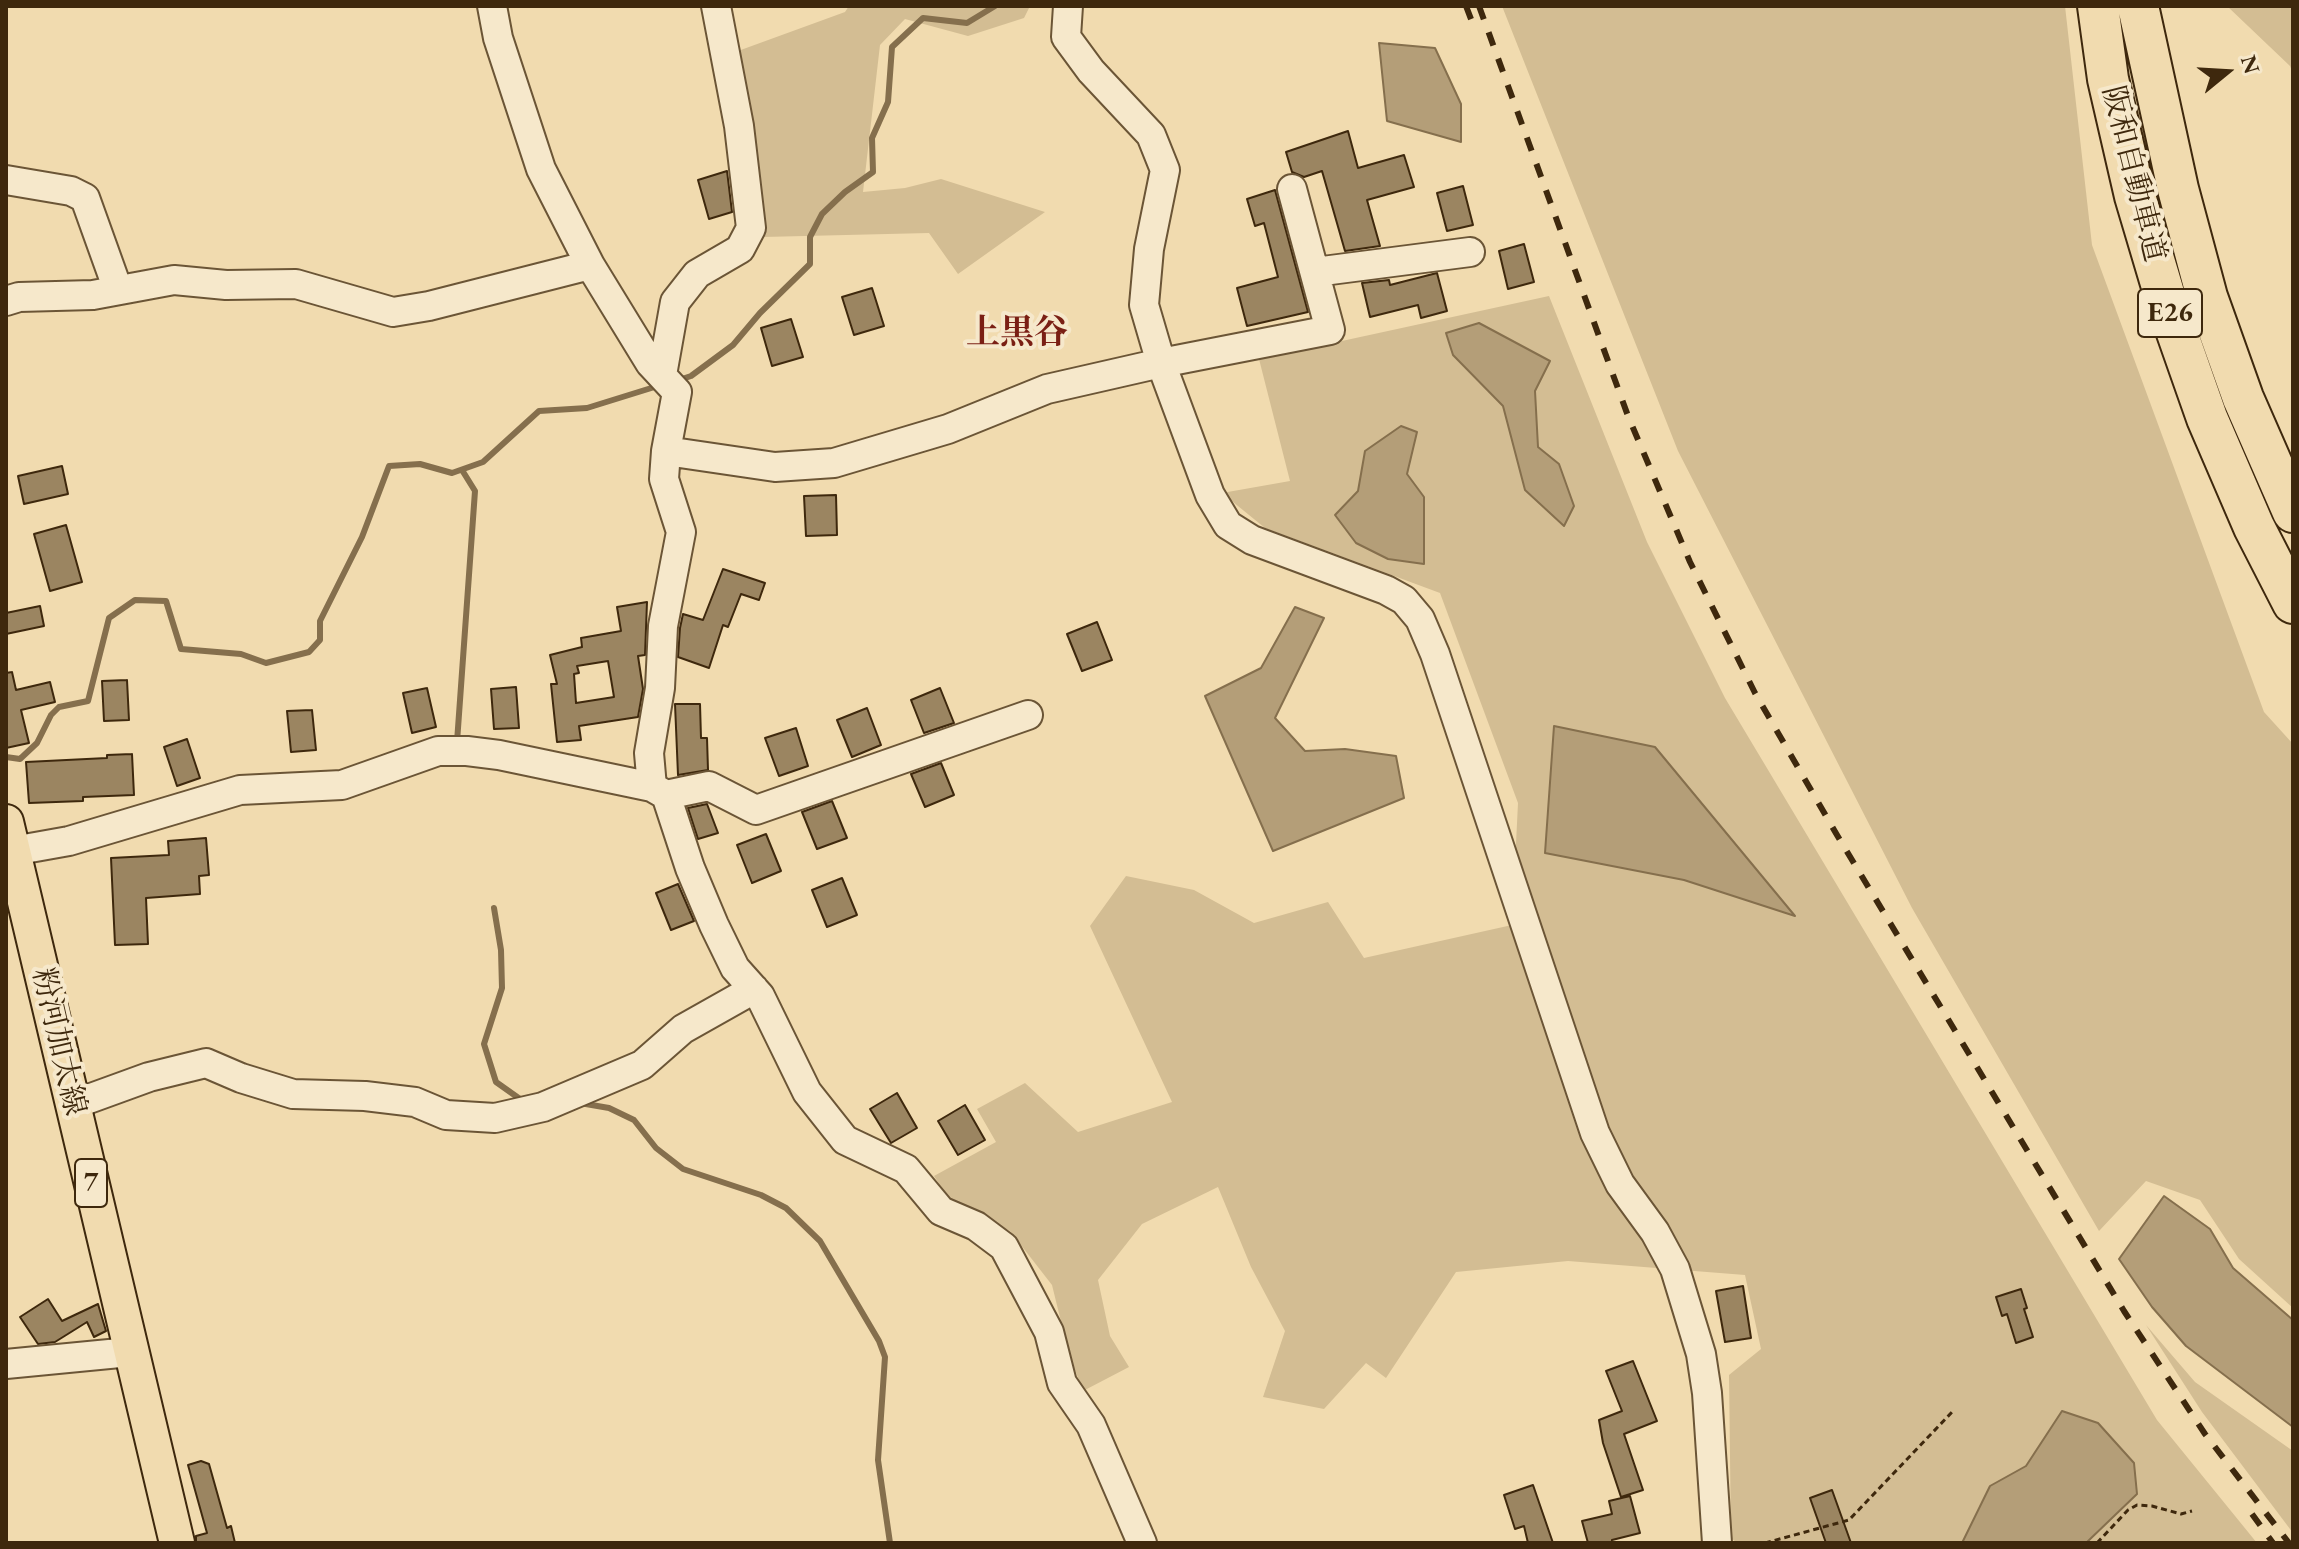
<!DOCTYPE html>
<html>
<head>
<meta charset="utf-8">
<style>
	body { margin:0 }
	#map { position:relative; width:2299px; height:1549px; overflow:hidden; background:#f1dbaf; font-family:"EB Garamond",serif }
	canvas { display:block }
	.frame { position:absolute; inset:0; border:8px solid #3e280d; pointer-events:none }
	.north { position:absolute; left:2187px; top:32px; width:80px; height:80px; -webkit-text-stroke:6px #f6e8cb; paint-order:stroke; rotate:72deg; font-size:22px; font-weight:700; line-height:32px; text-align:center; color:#3e280d }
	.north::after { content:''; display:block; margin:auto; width:28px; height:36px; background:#3e280d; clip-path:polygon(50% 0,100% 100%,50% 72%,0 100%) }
</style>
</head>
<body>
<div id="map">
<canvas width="2299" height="1549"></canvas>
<div class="frame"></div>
<div class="north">N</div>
</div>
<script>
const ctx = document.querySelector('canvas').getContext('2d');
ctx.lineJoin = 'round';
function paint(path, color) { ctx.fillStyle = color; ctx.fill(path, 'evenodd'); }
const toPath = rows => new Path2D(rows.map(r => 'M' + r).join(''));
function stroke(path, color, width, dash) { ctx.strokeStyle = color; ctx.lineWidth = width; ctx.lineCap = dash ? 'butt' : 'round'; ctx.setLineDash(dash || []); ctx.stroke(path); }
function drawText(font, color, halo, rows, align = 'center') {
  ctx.font = font + ' "EB Garamond","Noto Serif JP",serif'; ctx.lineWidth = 8; ctx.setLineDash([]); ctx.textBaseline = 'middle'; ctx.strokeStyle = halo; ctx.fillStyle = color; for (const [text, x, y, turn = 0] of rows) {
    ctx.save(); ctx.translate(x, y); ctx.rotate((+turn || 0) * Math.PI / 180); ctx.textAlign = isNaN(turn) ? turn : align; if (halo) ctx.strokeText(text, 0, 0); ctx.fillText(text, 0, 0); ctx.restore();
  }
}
const green = toPath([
	[849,6,1030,6,1024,18,968,36,905,19,880,45,863,192,905,188,941,179,1045,212,958,274,929,233,763,237,738,51,845,12],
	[1502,6,2065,6,2092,245,2264,712,2293,744,2293,1308,2239,1259,2200,1200,2146,1181,2099,1231,1912,908,1678,451],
	[2227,6,2293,6,2293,74,2290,66],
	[1549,296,1647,542,1725,698,2157,1420,2257,1543,1737,1543,1731,1538,1729,1375,1761,1349,1745,1275,1568,1261,1456,1272,1386,1378,1366,1363,1324,1409,1263,1397,1285,1331,1251,1267,1218,1187,1142,1224,1098,1280,1110,1336,1129,1367,1083,1391,1069,1354,1052,1285,1010,1231,951,1202,934,1176,996,1142,977,1109,1025,1083,1078,1132,1172,1102,1090,926,1126,876,1194,890,1254,923,1328,902,1364,958,1512,925,1518,803,1440,593,1265,528,1222,493,1290,481,1259,359],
	[2146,1325,2195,1382,2293,1451,2293,1533,2202,1412]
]);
const water = toPath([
	[1379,43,1435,48,1461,104,1461,142,1387,121,1379,43],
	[1479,323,1550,361,1535,391,1538,447,1559,464,1574,506,1564,526,1525,490,1503,406,1453,355,1446,333,1479,323],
	[1401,426,1417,432,1407,474,1424,497,1424,564,1388,559,1356,543,1335,515,1358,491,1365,451,1401,426],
	[1295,607,1324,618,1275,718,1305,751,1345,749,1396,756,1404,798,1273,851,1205,696,1261,668,1295,607],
	[1554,726,1655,747,1795,916,1684,880,1545,853,1554,726],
	[2164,1196,2210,1229,2233,1268,2293,1320,2293,1427,2186,1346,2152,1307,2119,1259,2164,1196],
	[2062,1411,2098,1423,2134,1463,2137,1494,2086,1543,1962,1543,1990,1486,2026,1466,2062,1411]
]);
const stream = toPath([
	[679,380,691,376,733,345,760,313,810,264,810,237,822,214,845,192,873,172,872,138,888,102,892,47,923,18,967,23,995,6],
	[457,742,475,491,462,470],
	[6,757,20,759,37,743,51,715,59,707,88,701,109,618,135,600,166,601,181,649,241,654,266,663,309,652,320,640,320,621,362,537,389,466,420,464,452,473,483,462,539,411,587,408,661,385],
	[494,908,501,950,502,988,484,1044,496,1082,520,1099,525,1099],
	[580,1103,609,1108,634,1120,656,1148,683,1169,761,1195,786,1208,820,1241,879,1341,885,1357,878,1460,890,1543]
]);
const building = toPath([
	[1348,131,1358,168,1404,155,1414,187,1367,200,1380,246,1345,251,1322,171,1304,177,1292,172,1286,152,1348,131],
	[727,171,732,212,709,219,698,180,727,171],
	[1463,186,1473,225,1447,231,1437,193,1463,186],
	[1275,190,1308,312,1247,326,1237,288,1278,277,1264,223,1255,226,1247,199,1275,190],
	[1524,244,1534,282,1508,289,1499,251,1524,244],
	[1437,273,1447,311,1421,318,1418,305,1370,317,1362,283,1389,280,1390,285,1437,273],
	[872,288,884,326,854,335,842,297,872,288],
	[791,319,803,357,772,366,761,328,791,319],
	[62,466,68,494,24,504,18,476,62,466],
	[836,495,837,535,806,536,804,496,836,495],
	[66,525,82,582,50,591,34,534,66,525],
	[723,569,765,583,759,600,741,594,728,627,723,625,709,668,678,657,680,628,683,614,703,620,723,569],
	[647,602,645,655,638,656,643,689,638,717,579,726,581,740,557,742,551,684,557,684,550,655,582,647,581,638,621,631,617,607,647,602],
	[608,661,614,697,576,703,574,674,579,673,577,666,608,661],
	[40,606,44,626,6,634,6,613,40,606],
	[1097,622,1112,660,1082,671,1067,634,1097,622],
	[12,672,16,690,50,682,55,702,21,710,29,743,6,748,6,673,12,672],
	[127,680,129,720,104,721,102,681,127,680],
	[516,687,519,728,494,729,491,689,516,687],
	[427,688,436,727,412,733,403,693,427,688],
	[940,688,954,723,924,733,911,700,940,688],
	[675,704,700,704,701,738,707,738,708,770,678,775,675,704],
	[867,708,881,745,852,757,837,720,867,708],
	[312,710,316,750,291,752,287,711,312,710],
	[796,728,808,766,779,776,765,738,796,728],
	[187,739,200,778,177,786,164,747,187,739],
	[132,754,134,795,83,797,83,801,29,803,26,762,107,758,107,755,132,754],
	[941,763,954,795,925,807,911,774,941,763],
	[832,801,847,838,817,849,802,812,832,801],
	[707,804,718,833,698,839,688,808,707,804],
	[766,834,781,871,752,883,737,845,766,834],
	[206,838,209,875,199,876,200,894,146,898,148,944,115,945,111,858,169,855,168,841,206,838],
	[842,878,857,915,827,927,812,890,842,878],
	[678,884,694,921,671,930,656,893,678,884],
	[897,1093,917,1128,891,1143,870,1109,897,1093],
	[965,1105,985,1140,958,1155,938,1121,965,1105],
	[1743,1286,1751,1338,1725,1342,1716,1291,1743,1286],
	[2021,1289,2027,1308,2024,1309,2033,1337,2016,1343,2007,1314,2002,1316,1996,1297,2021,1289],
	[48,1299,62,1321,98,1304,106,1331,94,1337,87,1322,55,1342,38,1344,20,1317,48,1299],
	[1633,1361,1657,1421,1624,1434,1643,1490,1621,1497,1603,1443,1599,1420,1622,1411,1606,1371,1633,1361],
	[201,1461,209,1464,227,1528,231,1526,235,1543,196,1543,196,1536,207,1533,188,1465,201,1461],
	[1533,1485,1553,1543,1528,1543,1524,1526,1515,1529,1504,1495,1533,1485],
	[1832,1490,1851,1543,1826,1543,1810,1498,1832,1490],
	[1630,1496,1640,1533,1612,1540,1612,1543,1588,1543,1582,1521,1612,1514,1609,1501,1630,1496]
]);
const path = toPath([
	[1765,1543,1849,1520,1954,1410],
	[2097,1543,2128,1510,2137,1505,2152,1506,2181,1514,2192,1511]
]);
const minor = toPath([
	[492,6,498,38,541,169,590,265,650,363,677,392,666,451,664,479,681,532,663,626,660,688,649,753,652,787],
	[1068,6,1066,37,1091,71,1151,135,1165,170,1149,249,1144,305,1161,363,1210,495,1228,525,1252,540,1386,590,1404,600,1420,619,1435,654,1595,1133,1620,1184,1655,1232,1675,1269,1701,1354,1707,1393,1717,1543],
	[6,180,71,191,85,198,118,290],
	[1315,272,1470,252],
	[6,301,19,297,93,295,174,280,226,285,296,284,393,312,429,306,590,265],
	[662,375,675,302,697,274,740,249,751,228,739,126,716,6],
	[666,451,775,467,834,463,948,429,1047,389,1161,363,1330,330,1292,189],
	[666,795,709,786,756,810,1028,715],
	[13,851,69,841,240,790,342,785,438,751,467,751,499,755,652,787,666,795,690,868,714,925,735,968,760,996,807,1092,845,1140,906,1169,941,1211,976,1226,1004,1247,1049,1332,1062,1383,1091,1425,1142,1543],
	[72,1105,149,1077,206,1063,241,1078,293,1094,365,1096,415,1102,446,1115,495,1118,543,1107,642,1065,683,1029,754,989],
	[6,1364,130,1352]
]);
const major = toPath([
	[6,822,177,1543]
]);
const highway = toPath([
	[2098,6,2108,79,2135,196,2168,307,2207,418,2254,527,2293,603],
	[2138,6,2178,189,2207,297,2243,398,2293,512]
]);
const rail = toPath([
	[1466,6,1476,32],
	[1479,6,1628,416,1690,562,1755,693,1837,835,2124,1311,2205,1434,2289,1543],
	[2252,1514,2273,1543]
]);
const shields = [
	[2170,313,64],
	[91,1183,32]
];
const shieldNames = [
	["E26",2170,313],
	["7",91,1183]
];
const streetNames = [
	["阪和自動車道",2133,174,76],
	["粉河加太線",58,1042,77]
];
const quarterNames = [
	["上黒谷",1017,334]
];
paint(green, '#d3bd93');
paint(water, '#b49e78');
stroke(water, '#856f4d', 2);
stroke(stream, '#856f4d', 6);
paint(building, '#9b8561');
stroke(building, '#3e280d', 2);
stroke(minor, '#6b5536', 32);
stroke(major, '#3e280d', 38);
stroke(highway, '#3e280d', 44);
stroke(path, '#3e280d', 3, [6, 4]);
stroke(minor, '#f6e8cb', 28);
stroke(major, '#f1dbaf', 34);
stroke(highway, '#f1dbaf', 40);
stroke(rail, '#3e280d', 6, [14, 14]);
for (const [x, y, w] of shields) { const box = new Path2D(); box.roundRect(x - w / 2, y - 24, w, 48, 6); ctx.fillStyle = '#f6e8cb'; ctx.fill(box); stroke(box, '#3e280d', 2); }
drawText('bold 28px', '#3e280d', null, shieldNames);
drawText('30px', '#3e280d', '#f6e8cb', streetNames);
drawText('bold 34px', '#7a1f14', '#f6e8cb', quarterNames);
</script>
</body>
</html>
